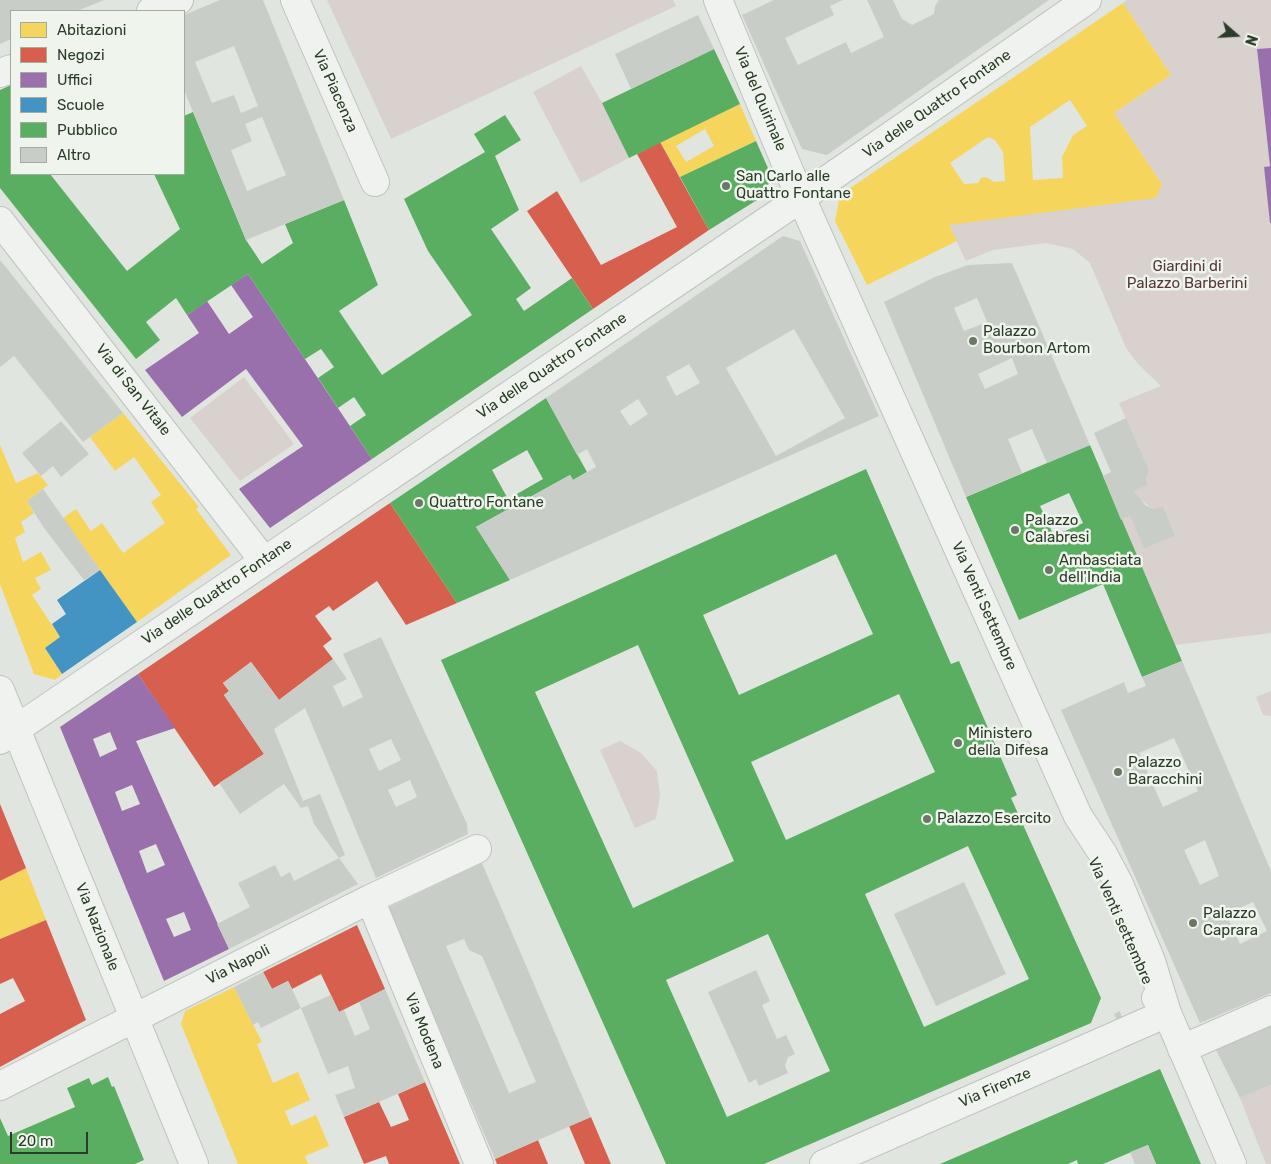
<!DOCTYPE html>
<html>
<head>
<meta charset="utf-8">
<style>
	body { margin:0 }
	#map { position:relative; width:1271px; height:1164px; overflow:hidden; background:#e1e5e0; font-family:Rubik,sans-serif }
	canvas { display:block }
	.legend { position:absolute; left:10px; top:10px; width:175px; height:165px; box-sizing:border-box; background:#eff5ed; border:1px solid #a1ab9e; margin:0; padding:6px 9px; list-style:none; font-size:15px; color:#2b3d28 }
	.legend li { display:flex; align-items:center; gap:10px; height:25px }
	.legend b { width:25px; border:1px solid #a1ab9e }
	.north { position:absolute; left:1211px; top:10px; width:50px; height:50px; -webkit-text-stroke:4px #eff5ed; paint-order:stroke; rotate:109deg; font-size:14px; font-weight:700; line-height:20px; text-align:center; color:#2b3d28 }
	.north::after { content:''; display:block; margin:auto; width:18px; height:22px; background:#2b3d28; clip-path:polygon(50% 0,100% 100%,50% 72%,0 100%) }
	.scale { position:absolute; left:10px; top:1132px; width:78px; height:22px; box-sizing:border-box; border:2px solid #2b3d28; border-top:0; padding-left:6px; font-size:15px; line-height:18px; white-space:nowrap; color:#2b3d28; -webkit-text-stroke:4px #eff5ed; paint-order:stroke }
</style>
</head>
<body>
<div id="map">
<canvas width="1271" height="1164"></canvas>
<ul class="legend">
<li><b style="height:14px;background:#f6d55c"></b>Abitazioni</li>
<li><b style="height:14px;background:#d6604d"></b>Negozi</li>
<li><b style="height:14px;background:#9970ab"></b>Uffici</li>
<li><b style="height:14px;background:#4393c3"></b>Scuole</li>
<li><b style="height:14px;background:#5aae61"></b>Pubblico</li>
<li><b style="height:14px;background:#c9cdc8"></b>Altro</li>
</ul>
<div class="north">N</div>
<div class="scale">20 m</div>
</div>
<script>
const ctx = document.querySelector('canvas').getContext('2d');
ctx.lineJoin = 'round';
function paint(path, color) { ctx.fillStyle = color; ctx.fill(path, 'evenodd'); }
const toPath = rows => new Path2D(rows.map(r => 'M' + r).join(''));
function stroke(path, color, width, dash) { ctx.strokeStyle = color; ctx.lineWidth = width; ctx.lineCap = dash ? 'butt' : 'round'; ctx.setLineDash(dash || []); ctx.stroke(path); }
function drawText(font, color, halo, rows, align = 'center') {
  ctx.font = font + ' Rubik,sans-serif'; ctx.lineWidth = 5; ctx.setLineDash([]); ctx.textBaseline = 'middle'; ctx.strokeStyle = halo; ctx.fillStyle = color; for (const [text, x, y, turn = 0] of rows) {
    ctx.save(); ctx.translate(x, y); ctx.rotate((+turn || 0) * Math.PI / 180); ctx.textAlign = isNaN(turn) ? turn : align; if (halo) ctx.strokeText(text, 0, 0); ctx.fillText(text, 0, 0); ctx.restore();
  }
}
const green = toPath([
	[327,0,673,0,676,6,391,139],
	[1127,0,1271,0,1271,48,1257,50,1270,166,1264,167,1271,220,1271,633,1175,645,1121,520,1130,516,1144,549,1175,536,1153,509,1138,498,1134,491,1146,480,1149,470,1119,403,1161,386,1138,364,1126,348,1090,263,1073,249,1046,243,993,250,966,261,949,225,1162,184,1114,113,1171,75,1123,3],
	[581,66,602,103,629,158,581,183,533,92],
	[244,377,294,444,240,481,190,418],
	[1271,691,1271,716,1263,715,1256,697],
	[620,741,641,753,657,771,660,795,656,819,635,828,600,750],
	[1271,1085,1271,1164,1266,1164,1240,1098]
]);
const homes = toPath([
	[1123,3,1171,75,1114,113,1162,184,1156,198,949,225,957,241,867,285,835,221,840,195],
	[1070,100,1087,126,1073,135,1062,157,1063,178,1033,180,1030,127],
	[988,137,995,140,1003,152,1005,181,994,182,986,177,981,178,978,183,964,184,950,163],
	[740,104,756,141,680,177,660,142],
	[705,129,714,146,686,162,676,146],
	[123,413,199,507,196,509,231,555,137,622,63,518,76,509,91,531,102,523,123,553,165,523,151,502,161,495,134,457,115,471,90,437],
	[0,445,16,483,38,473,48,485,27,501,34,513,21,522,25,532,15,538,23,562,41,552,51,570,35,578,41,589,32,595,60,637,45,648,62,674,55,680,34,674,0,584],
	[26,868,46,920,0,939,0,881],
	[234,987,262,1042,257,1044,273,1083,298,1072,310,1100,285,1111,291,1126,316,1115,329,1146,305,1156,308,1164,238,1164,181,1024,185,1011]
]);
const shops = toPath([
	[660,142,709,230,593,309,527,211,557,191,601,265,677,227,637,154],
	[390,503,457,603,406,625,377,581,333,611,329,606,315,616,332,639,323,646,333,659,279,700,251,662,223,683,229,691,224,695,264,754,214,787,138,674],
	[0,804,26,868,0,881],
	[46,920,86,1020,0,1067,0,1014,25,1001,13,978,0,984,0,939],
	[357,925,385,989,339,1012,321,974,292,989,288,981,272,989,263,972],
	[425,1082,460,1164,389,1164,386,1156,364,1164,344,1117,379,1102,391,1127,409,1120,398,1094],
	[591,1117,611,1164,585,1164,569,1126],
	[538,1140,548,1164,497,1164,495,1159]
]);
const offices = toPath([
	[1271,48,1271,166,1270,166,1257,49],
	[1271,166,1271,223,1270,223,1264,167],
	[248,274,372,459,270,528,239,489,303,446,246,369,182,417,145,370,199,333,187,315,207,301,229,334,253,317,231,285],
	[138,674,175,728,136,741,229,949,164,981,60,727],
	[110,732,117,749,100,757,93,739],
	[132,785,140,804,122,811,115,792],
	[156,844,165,865,147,873,139,851],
	[184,912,191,930,174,937,166,919]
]);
const schools = toPath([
	[100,570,137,622,62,674,45,648,60,637,52,624,66,614,57,600]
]);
const public = toPath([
	[714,49,740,104,629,158,602,103],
	[11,85,11,174,50,174,127,271,180,229,154,174,184,174,184,116,193,112,246,240,262,264,293,243,285,224,344,200,378,285,339,311,382,375,472,315,428,251,404,199,485,152,474,134,505,115,521,140,495,156,519,210,491,229,531,288,516,299,524,311,572,278,593,309,372,459,350,426,366,415,354,397,338,408,318,378,334,367,321,349,305,359,248,274,187,315,176,298,146,322,160,340,136,359,0,188,0,90],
	[756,141,771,175,765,195,709,230,680,177],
	[546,398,587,472,573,480,570,475,476,527,510,580,457,603,390,503],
	[527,450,543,479,508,499,492,470],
	[1090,445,1182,661,1142,677,1103,584,1019,620,966,497],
	[1069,493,1083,523,1054,536,1040,506],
	[866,469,951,664,959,661,1017,795,1011,798,1101,998,1091,1023,764,1164,666,1164,441,660],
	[836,554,873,634,739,695,703,615],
	[638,645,734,861,633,908,535,692],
	[899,694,935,772,786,840,751,762],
	[968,846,1029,979,924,1027,865,894],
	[768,934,830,1071,727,1117,666,980],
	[1160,1069,1201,1164,1156,1164,1148,1145,1103,1164,1078,1164,1077,1160,1068,1164,940,1164],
	[108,1077,112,1087,114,1086,144,1160,135,1164,0,1164,0,1118,8,1136,75,1107,67,1088,89,1078,92,1085]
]);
const building = toPath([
	[0,0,104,0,77,11,11,11,11,39,0,44],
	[220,0,263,0,344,200,246,240,184,90,184,15],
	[234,46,258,106,241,113,234,95,212,103,195,62],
	[262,117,286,175,247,191,231,150,252,141,245,124],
	[774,0,843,0,830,6,834,15,785,38,798,65,846,42,851,53,884,37,867,0,893,0,902,19,912,25,934,14,935,6,939,0,1049,0,827,155,802,149,742,15],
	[698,15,714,49,631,89,615,54],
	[783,236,800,241,879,416,510,580,476,527,570,475,573,480,596,467,587,449,577,455,546,398],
	[794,329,845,418,776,456,726,368],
	[689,364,700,383,676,396,666,377],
	[638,399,648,414,630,426,620,411],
	[0,260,123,413,83,442,14,356,0,367],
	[1012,263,1090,445,1047,463,1032,429,1008,439,1022,473,966,497,884,302,935,277,968,265],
	[977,298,987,322,964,331,954,308],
	[1012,358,1018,374,985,389,978,374],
	[1126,418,1149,470,1146,480,1147,485,1134,491,1145,505,1153,509,1163,507,1175,536,1144,549,1130,516,1121,520,1103,476,1111,472,1094,433],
	[61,421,89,454,61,477,53,466,41,476,22,453],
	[43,489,100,570,84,580,44,528,27,501],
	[381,637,467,824,468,834,376,878,305,708,274,729,303,801,320,794,345,855,339,858,314,824,308,806,301,808,284,784,240,814,219,783,264,754,224,695,229,691,223,683,251,662,279,700,333,659,347,679,333,686,343,707,363,697,343,654],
	[391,739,401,760,379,771,369,749],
	[410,780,417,797,396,807,388,790],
	[1182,661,1271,871,1271,993,1200,1023,1061,710,1124,682,1128,693,1146,686,1142,677],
	[1174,738,1198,791,1163,807,1139,753],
	[1205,840,1219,876,1200,885,1184,850],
	[1253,902,1267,931,1240,944,1226,914],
	[339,858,358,884,229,949,217,924,250,907,238,883,275,865,281,877,290,872,294,881],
	[482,863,591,1117,495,1159,387,908],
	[464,939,469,950,482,956,536,1082,509,1093,446,946],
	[964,882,1006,974,936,1006,894,914],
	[756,970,770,1001,762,1005,777,1039,786,1035,795,1054,788,1057,785,1066,788,1073,759,1086,756,1079,749,1083,708,992],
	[263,972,272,989,288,981,301,1008,261,1028,258,1022,253,1025,234,987],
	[385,989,425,1082,344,1117,335,1095,355,1088,348,1066,328,1074,301,1008,331,995,339,1012,344,1010,355,1036,370,1029,359,1002],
	[1120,1011,1122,1018,1117,1020,1114,1014],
	[1271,1024,1271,1085,1240,1098,1215,1048],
	[1148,1145,1156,1164,1135,1164,1130,1152]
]);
const minor = toPath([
	[295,0,375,182],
	[718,0,790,173,1078,816,1103,854,1119,884,1151,961,1167,1013],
	[151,11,179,0],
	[0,73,11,69],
	[0,221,264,561],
	[0,690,194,1164],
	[0,740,801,198,1087,0],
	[370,899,479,1164],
	[1156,998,1167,1013,1232,1164],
	[1182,1049,1271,1010],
	[0,1086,370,899,477,849],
	[824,1164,1167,1013]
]);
const markers = [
	[726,186,5,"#6b7868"],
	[973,341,5,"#6b7868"],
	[419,503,5,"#6b7868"],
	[1015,530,5,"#6b7868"],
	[1049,570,5,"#6b7868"],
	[958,743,5,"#6b7868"],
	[1118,772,5,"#6b7868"],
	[927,819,5,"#6b7868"],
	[1193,923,5,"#6b7868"]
];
const streetNames = [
	["Via Piacenza",335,91,66],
	["Via del Quirinale",760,99,67],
	["Via delle Quattro Fontane",937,104,-35],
	["Via delle Quattro Fontane",552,366,-34],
	["Via di San Vitale",133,390,52],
	["Via delle Quattro Fontane",217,592,-34],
	["Via Venti Settembre",984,606,66],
	["Via Venti settembre",1120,921,66],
	["Via Nazionale",97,927,68],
	["Via Napoli",238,965,-27],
	["Via Modena",424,1031,68],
	["Via Firenze",995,1088,-24]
];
const poiNames = [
	["San Carlo alle",736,177],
	["Quattro Fontane",736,194],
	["Palazzo",983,332],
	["Bourbon Artom",983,349],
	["Quattro Fontane",429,503],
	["Palazzo",1025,521],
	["Calabresi",1025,538],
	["Ambasciata",1059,561],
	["dell'India",1059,578],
	["Ministero",968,734],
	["della Difesa",968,751],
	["Palazzo",1128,763],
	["Baracchini",1128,780],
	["Palazzo Esercito",937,819],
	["Palazzo",1203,914],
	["Caprara",1203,931]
];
const parkNames = [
	["Giardini di",1187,267],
	["Palazzo Barberini",1187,284]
];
paint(green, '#d8d1ce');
paint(homes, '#f6d55c');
paint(shops, '#d6604d');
paint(offices, '#9970ab');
paint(schools, '#4393c3');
paint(public, '#5aae61');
paint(building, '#c9cdc8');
stroke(minor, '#bfc3be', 30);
stroke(minor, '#eff2ef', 28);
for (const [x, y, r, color] of markers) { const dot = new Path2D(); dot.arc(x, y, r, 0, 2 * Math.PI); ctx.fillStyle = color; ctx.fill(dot); stroke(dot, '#eff5ed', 2); }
drawText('15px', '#2b3d28', '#eff5ed', streetNames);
drawText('15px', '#2b3d28', '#eff5ed', poiNames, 'left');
drawText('15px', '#583836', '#eff5ed', parkNames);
</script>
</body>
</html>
